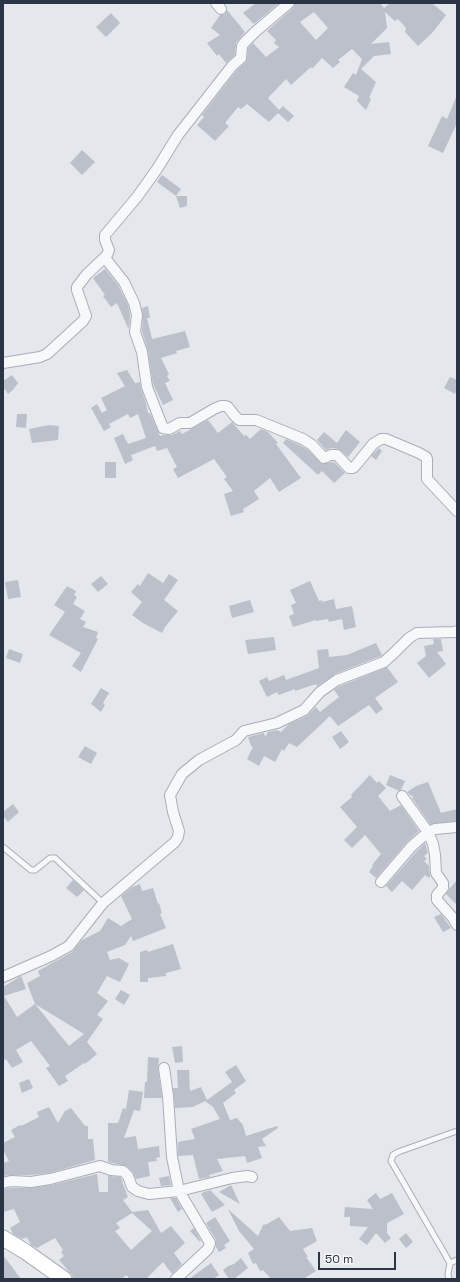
<!DOCTYPE html>
<html>
<head>
<meta charset="utf-8">
<style>
	body { margin:0 }
	#map { position:relative; width:460px; height:1282px; overflow:hidden; background:#e4e7ec; font-family:"Space Grotesk",sans-serif }
	canvas { display:block }
	.frame { position:absolute; inset:0; border:4px solid #2b3445; pointer-events:none }
	.scale { position:absolute; left:318px; top:1252px; width:78px; height:18px; box-sizing:border-box; border:2px solid #2b3445; border-top:0; padding-left:5px; font-size:12px; line-height:14px; white-space:nowrap; color:#2b3445; -webkit-text-stroke:3px #f4f6f9; paint-order:stroke }
</style>
</head>
<body>
<div id="map">
<canvas width="460" height="1282"></canvas>
<div class="frame"></div>
<div class="scale">50 m</div>
</div>
<script>
const ctx = document.querySelector('canvas').getContext('2d');
ctx.lineJoin = 'round';
function paint(path, color) { ctx.fillStyle = color; ctx.fill(path, 'evenodd'); }
const toPath = rows => new Path2D(rows.map(r => 'M' + r).join(''));
function stroke(path, color, width, dash) { ctx.strokeStyle = color; ctx.lineWidth = width; ctx.lineCap = dash ? 'butt' : 'round'; ctx.setLineDash(dash || []); ctx.stroke(path); }
const building = toPath([
	[256,3,279,3,254,24,243,13],
	[295,3,380,3,384,8,390,3,432,3,446,15,433,32,418,46,405,32,406,28,398,19,395,21,385,12,387,28,371,44,389,42,391,54,374,56,361,69,376,82,369,98,371,99,366,110,357,101,359,96,344,87,353,73,356,75,362,59,352,49,338,60,340,62,333,68,322,58,312,69,311,67,291,85,286,79,268,98,279,110,283,106,294,116,288,122,278,113,269,122,247,104,241,109,238,107,225,123,229,126,215,141,197,125,204,117,202,115,237,70,246,62,247,59,248,48,253,43,266,57,279,47,274,43,276,40,267,31,293,8],
	[314,12,328,28,316,40,300,22],
	[227,10,245,32,236,43,235,55,226,63,219,54,217,56,207,43,220,35,211,28,220,15,225,14],
	[111,13,120,23,106,37,96,27],
	[457,95,457,123,443,153,428,146,442,116,447,119],
	[82,150,95,162,82,175,70,163],
	[162,175,181,189,176,196,157,182],
	[176,196,187,196,187,206,180,208],
	[105,269,118,285,128,305,130,315,129,327,128,328,117,303,111,307,103,296,105,295,93,278],
	[148,306,150,318,147,318,152,339,185,331,190,347,176,351,177,353,161,358,169,374,167,376,170,381,165,383,173,400,163,405,153,384,148,351,142,331,143,316,142,308],
	[127,370,135,383,140,382,141,389,146,403,148,413,150,413,160,436,163,435,172,435,180,431,182,434,208,420,218,433,232,422,244,436,246,435,250,439,261,429,268,432,278,443,276,444,301,478,279,492,270,478,254,491,259,499,243,509,244,512,231,516,224,494,233,491,224,479,227,477,214,459,178,478,173,469,177,467,167,448,157,451,155,446,131,455,133,460,125,464,114,438,123,434,128,444,146,438,138,414,130,418,128,414,109,424,111,427,104,431,91,408,97,404,102,413,107,410,101,398,125,386,117,373],
	[12,375,18,383,13,390,8,394,3,387,3,381],
	[450,377,457,380,457,389,455,394,444,388],
	[17,414,27,414,26,428,16,427],
	[49,425,59,426,58,440,32,443,29,429],
	[346,430,360,442,348,457,339,449,331,448,326,450,317,440,324,432,337,443],
	[286,439,300,445,308,450,322,464,334,462,345,473,334,483,322,471,318,475,283,443],
	[379,448,382,451,376,460,371,456],
	[105,462,116,462,116,478,105,478],
	[148,573,163,583,169,574,178,580,164,600,178,611,165,627,162,633,143,623,132,615,142,602,131,592,138,584,140,586],
	[101,576,108,584,98,592,91,584],
	[18,580,21,597,8,599,5,582],
	[310,581,319,601,322,600,322,602,334,599,336,609,352,606,356,627,344,630,342,619,329,622,328,619,316,621,316,620,293,627,289,616,294,614,291,605,296,603,290,590],
	[67,586,76,591,74,595,77,597,73,604,85,611,80,619,86,622,83,627,98,632,96,638,98,639,81,672,72,666,81,653,49,635,65,612,54,605],
	[250,600,254,612,232,618,229,606],
	[274,637,276,650,248,654,245,640],
	[433,639,441,639,443,651,437,652,446,664,429,678,417,663,426,656,424,646,434,644],
	[376,643,382,655,381,656,335,674,317,686,316,684,295,691,295,689,279,695,277,692,267,697,259,681,267,677,269,681,284,675,286,680,319,668,317,650,328,649,329,657,347,655],
	[9,649,23,654,20,663,6,658],
	[387,667,398,682,375,698,383,709,376,714,369,705,338,726,330,716,297,747,289,743,284,751,282,749,275,762,264,756,259,766,247,759,253,747,251,746,248,737,264,733,265,737,268,732,277,730,281,732,289,724,307,716,316,707,320,712,339,697,334,690,340,686],
	[101,688,109,693,103,703,105,705,101,712,91,704],
	[341,731,349,742,340,749,332,737],
	[85,746,97,753,91,764,78,757],
	[370,775,377,783,379,781,386,788,378,796,390,811,401,805,419,831,406,843,376,878,369,872,373,866,372,865,381,854,365,835,352,848,344,840,357,827,340,807,352,797,351,795],
	[390,775,405,781,401,790,399,791,386,785],
	[428,782,441,813,457,809,457,821,430,824,412,798,414,797,410,795,407,792,416,786],
	[13,804,19,812,8,822,3,816,3,812],
	[425,843,428,853,424,856,427,859,424,861,429,866,430,876,429,878,425,875,412,890,402,881,392,892,386,886,416,852],
	[73,880,84,890,77,897,66,888],
	[457,880,457,905,446,894,450,888],
	[140,884,142,891,153,888,158,904,159,903,162,913,160,914,166,928,133,941,131,936,125,945,107,952,110,960,119,958,129,964,120,982,107,976,97,993,108,1001,97,1015,103,1019,87,1042,97,1054,85,1064,84,1063,65,1076,68,1081,59,1086,46,1068,50,1066,31,1041,16,1050,23,1062,12,1068,6,1059,3,1061,3,987,21,976,26,989,4,996,17,1017,35,1004,69,1046,84,1034,35,1004,27,983,40,976,38,971,72,952,82,940,100,931,108,918,121,926,132,919,121,896,132,887],
	[441,914,451,928,443,932,434,917],
	[173,944,181,969,166,973,166,976,148,978,148,982,140,982,140,952,147,950,148,952],
	[121,990,130,995,124,1005,115,999],
	[182,1046,183,1062,175,1063,172,1047],
	[148,1057,159,1058,158,1069,162,1098,144,1098,145,1082,147,1082],
	[236,1065,246,1081,234,1090,236,1093,223,1103,230,1120,237,1118,243,1125,246,1136,277,1126,278,1128,262,1139,266,1146,258,1147,262,1158,247,1163,245,1156,217,1159,223,1171,209,1175,210,1177,199,1179,193,1155,178,1156,178,1142,195,1139,191,1129,220,1119,213,1107,205,1101,193,1107,175,1108,173,1088,178,1088,177,1070,189,1070,190,1091,201,1087,207,1100,232,1082,225,1072],
	[29,1079,33,1088,22,1093,19,1083],
	[129,1090,143,1092,140,1111,134,1110,124,1138,136,1136,138,1149,159,1146,160,1157,156,1158,157,1161,148,1162,150,1176,136,1179,133,1172,127,1166,108,1162,108,1123,118,1123,123,1108,126,1109],
	[49,1107,58,1123,65,1111,71,1108,85,1126,88,1126,88,1139,93,1139,95,1160,49,1173,31,1175,11,1175,3,1176,3,1163,9,1161,3,1150,3,1143,15,1137,11,1130,20,1125,21,1126,39,1117,37,1112],
	[97,1174,99,1192,108,1192,108,1176,120,1177,122,1180,123,1182,122,1182,128,1197,123,1200,132,1212,148,1210,161,1233,171,1226,185,1243,174,1253,182,1264,172,1274,163,1262,146,1279,130,1279,126,1275,122,1279,73,1279,72,1275,59,1260,64,1256,61,1252,63,1250,55,1238,37,1248,31,1245,27,1237,22,1239,13,1234,10,1228,20,1222,14,1209,3,1212,3,1189,12,1188,32,1188,51,1185],
	[132,1213,152,1231,131,1250,115,1231,120,1228,116,1223],
	[169,1176,171,1185,161,1186,159,1178],
	[231,1185,240,1204,219,1192],
	[212,1190,211,1191,225,1205,212,1212,201,1194,203,1193,203,1192],
	[376,1193,380,1199,392,1193,404,1214,387,1223,387,1233,391,1238,385,1243,376,1233,367,1245,359,1239,368,1227,350,1226,350,1217,344,1217,345,1207,373,1209,367,1200],
	[170,1198,176,1198,182,1209,178,1212],
	[228,1209,258,1236,263,1225,267,1224,279,1217,290,1231,312,1228,317,1241,303,1249,308,1257,306,1257,316,1271,303,1279,271,1279,263,1270,260,1271,256,1263,253,1264,248,1253,254,1249,239,1231],
	[215,1217,230,1241,224,1245,226,1248,219,1252,216,1247,216,1240,206,1223],
	[194,1228,201,1241,200,1242,190,1231],
	[406,1233,413,1242,406,1248,399,1239],
	[3,1255,21,1279,3,1279],
	[241,1258,248,1268,234,1279,229,1279,223,1270,228,1266,234,1264],
	[211,1263,219,1275,213,1279,189,1279]
]);
const service = toPath([
	[3,847,31,870,35,870,50,858,55,858,103,903],
	[450,1263,457,1260],
	[449,1279,448,1274,450,1263,391,1161,393,1155,398,1152,457,1131]
]);
const minor = toPath([
	[216,3,221,9],
	[105,258,124,282,134,303,137,315,135,332,142,352,147,387,163,428,169,429,180,423,190,423,214,409,221,406,225,406,228,407,234,415,239,420,256,420,303,439,312,445,324,458,331,455,337,455,349,468,353,468,356,465,373,444,381,439,386,439,419,453,426,457,427,459,427,479,457,511],
	[3,363,40,357,47,354,83,321,86,316,77,290,77,287,87,274,107,255,109,250,105,240,105,235,137,197,157,169,178,135,232,66,241,58,242,46,244,43,255,32,289,3],
	[402,796,428,832,433,844,435,855,436,873,443,883,443,888,437,895,437,900,453,918,457,925],
	[381,882,411,847,428,832,435,829,457,827],
	[3,977,51,956,69,946,103,903,175,842,178,837,179,831,173,812,170,795,182,774,199,760,236,740,244,731,277,723,304,710,320,692,337,680,384,662,395,652,409,638,417,633,455,632,457,631],
	[164,1068,168,1096,172,1157,179,1191,210,1243,208,1249,176,1279],
	[3,1183,11,1181,31,1182,50,1179,100,1166,111,1170,123,1171,128,1176,132,1187,138,1191,149,1194,179,1191,232,1178,247,1176,252,1177]
]);
const secondary = toPath([
	[3,1238,26,1252,64,1279]
]);
paint(building, '#bbc0ca');
stroke(service, '#a9aeb7', 7);
stroke(minor, '#a9aeb7', 12);
stroke(secondary, '#a9aeb7', 17);
stroke(service, '#f7f8fa', 5);
stroke(minor, '#f7f8fa', 10);
stroke(secondary, '#fff', 15);
</script>
</body>
</html>
